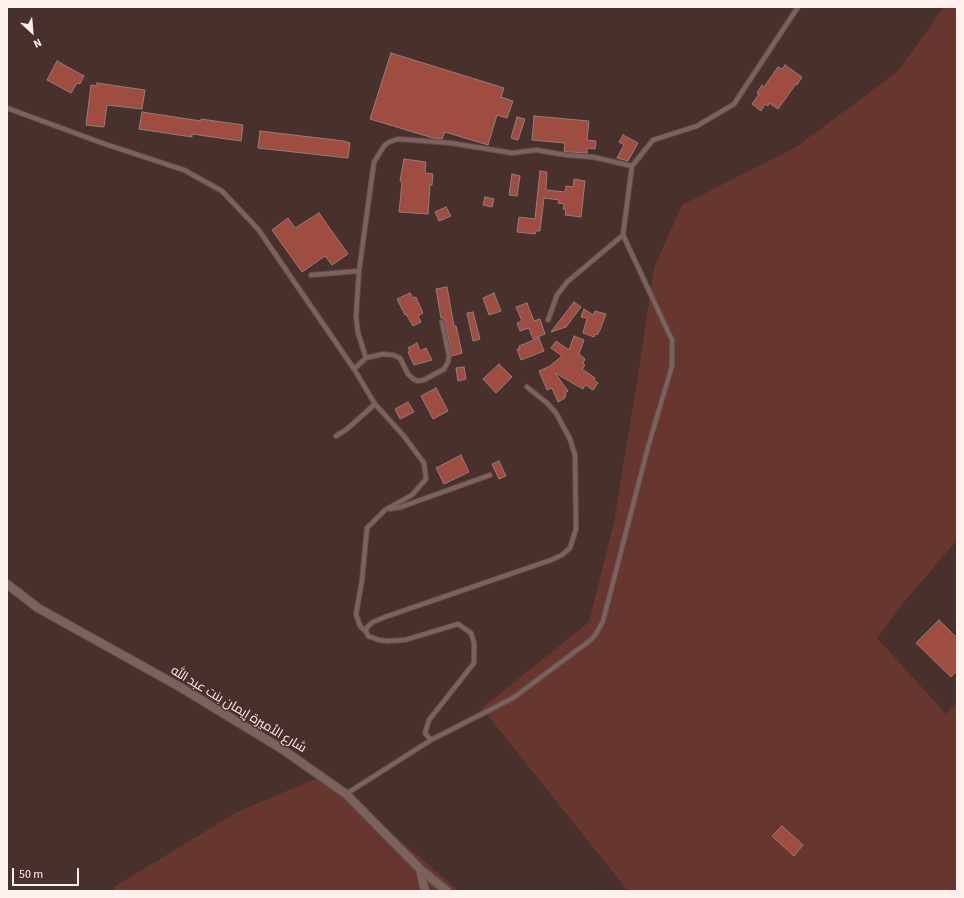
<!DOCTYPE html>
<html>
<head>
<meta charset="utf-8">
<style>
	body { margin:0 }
	#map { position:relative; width:964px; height:898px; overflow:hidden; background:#48302c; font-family:"Source Sans 3",sans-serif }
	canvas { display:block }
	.frame { position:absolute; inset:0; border:8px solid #fdf0ed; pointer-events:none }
	.north { position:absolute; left:12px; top:12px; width:40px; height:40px; -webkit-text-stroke:3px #48302c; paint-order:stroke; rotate:154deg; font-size:11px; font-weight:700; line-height:16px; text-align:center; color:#fdf0ed }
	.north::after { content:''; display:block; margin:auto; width:14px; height:18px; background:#fdf0ed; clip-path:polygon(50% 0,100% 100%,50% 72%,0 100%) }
	.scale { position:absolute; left:12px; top:868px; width:67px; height:18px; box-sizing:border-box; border:2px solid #fdf0ed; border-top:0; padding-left:5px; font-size:12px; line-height:14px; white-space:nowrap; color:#fdf0ed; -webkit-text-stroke:3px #48302c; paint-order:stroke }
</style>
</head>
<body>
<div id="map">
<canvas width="964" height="898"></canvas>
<div class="frame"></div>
<div class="north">N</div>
<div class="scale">50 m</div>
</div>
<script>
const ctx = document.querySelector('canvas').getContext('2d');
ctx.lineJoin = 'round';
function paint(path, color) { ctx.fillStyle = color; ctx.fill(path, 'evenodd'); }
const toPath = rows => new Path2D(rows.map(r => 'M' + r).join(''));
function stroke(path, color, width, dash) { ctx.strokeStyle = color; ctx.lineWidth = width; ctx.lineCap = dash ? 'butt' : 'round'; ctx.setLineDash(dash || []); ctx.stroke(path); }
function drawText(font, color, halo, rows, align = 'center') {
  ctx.font = font + ' "Source Sans 3",Cairo,sans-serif'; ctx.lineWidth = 3; ctx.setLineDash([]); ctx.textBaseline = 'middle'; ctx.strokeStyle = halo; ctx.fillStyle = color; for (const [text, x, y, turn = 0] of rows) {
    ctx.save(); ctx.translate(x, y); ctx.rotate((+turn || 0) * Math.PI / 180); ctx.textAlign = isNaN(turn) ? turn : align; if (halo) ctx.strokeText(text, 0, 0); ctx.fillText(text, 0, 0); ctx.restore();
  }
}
const green = toPath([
	[944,7,957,7,957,540,906,600,877,638,946,714,957,701,957,891,628,891,482,708,589,622,614,522,639,369,654,268,682,205,796,147,898,71],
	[324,775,459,891,114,891,114,887,237,812]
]);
const building = toPath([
	[391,53,504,88,501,97,513,101,507,118,497,115,488,145,445,132,442,139,433,138,370,119,391,53],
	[57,61,84,76,80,84,77,83,71,93,47,80,57,61],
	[785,65,802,77,797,85,796,84,778,109,769,103,768,106,765,104,761,111,752,104,759,94,757,93,762,85,764,87,778,67,782,69,785,65],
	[97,83,145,90,142,109,107,105,104,127,86,125,91,85,97,86,97,83],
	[142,112,201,121,201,119,243,125,241,141,192,134,192,137,139,129,142,112],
	[534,116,589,121,587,140,596,141,595,149,587,148,587,153,567,152,564,151,565,143,532,140,534,116],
	[517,117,525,119,518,140,511,138,517,117],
	[260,131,344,141,350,143,348,158,258,148,260,131],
	[623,135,638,143,628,161,617,158,624,145,619,142,623,135],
	[404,159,426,162,425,173,433,174,432,185,430,185,428,214,399,212,402,182,400,181,404,159],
	[540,171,547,172,546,189,547,190,565,192,566,186,573,187,574,179,585,181,581,217,565,215,566,209,563,209,564,204,558,203,559,200,544,198,540,231,536,231,535,234,517,232,519,217,535,219,540,171],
	[512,174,520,176,517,196,509,195,512,174],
	[485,197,494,199,492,207,483,205,485,197],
	[446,207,451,216,439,221,435,212,446,207],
	[319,213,348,254,332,265,325,256,302,272,272,230,288,218,295,228,319,213],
	[447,287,454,326,456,326,462,353,452,356,445,321,444,318,441,318,436,289,447,287],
	[410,293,413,298,416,297,423,313,418,316,421,322,413,326,406,314,405,315,397,299,410,293],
	[494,293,501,311,489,315,483,298,494,293],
	[574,302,581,307,566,327,551,332,574,302],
	[527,303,534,321,540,319,545,334,533,339,529,328,520,331,517,323,522,321,516,307,527,303],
	[584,309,593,315,595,311,606,314,600,330,597,335,595,334,594,337,583,333,587,318,581,317,584,309],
	[473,312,480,339,473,341,467,313,473,312],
	[574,336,584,340,579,354,585,359,583,363,585,365,582,369,595,378,594,380,598,383,593,390,585,385,583,389,555,373,568,391,565,393,566,396,564,397,565,398,558,402,552,388,547,390,539,371,550,366,562,356,551,348,556,341,569,350,574,336],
	[539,338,544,351,521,360,517,349,520,349,519,346,539,338],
	[417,343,420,351,426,348,432,360,414,365,408,352,410,351,408,348,417,343],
	[499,364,512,377,496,393,483,379,499,364],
	[464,367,466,379,458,381,456,368,464,367],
	[436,388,448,411,433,419,421,396,436,388],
	[408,402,414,412,400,419,395,409,408,402],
	[461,455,469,472,444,484,436,468,461,455],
	[499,461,506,476,499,479,492,464,499,461],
	[939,620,957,638,957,671,951,677,916,643,939,620],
	[782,826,803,845,794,856,772,836,782,826]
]);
const service = toPath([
	[7,108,102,143,184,170,222,191,258,229,354,369,375,404,403,435,424,463,426,479,412,495,385,510,367,528,362,580,356,614,360,626,367,633],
	[311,275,359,271],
	[548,320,557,295,567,282,623,235],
	[366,358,358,333,356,317,359,271,374,162,384,146,389,142,398,139,451,143,512,153,536,150,566,155,593,157,632,166],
	[354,369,366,358,383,354,393,355,400,358,408,374,412,378,417,381,424,380,444,369,448,362,449,356,442,322],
	[336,436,347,429,375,404],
	[390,509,401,507,490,475],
	[431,740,425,733,429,720,474,663,474,643,471,633,458,624,405,640,388,641,379,640,368,636,366,631,367,627,373,622,385,617,551,560,562,555,570,548,576,529,575,455,570,439,556,413,547,403,527,387],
	[346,794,431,740,513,698,592,639,597,632,603,621,648,447,672,366,672,340,623,235,632,166,653,140,697,126,734,104,798,7]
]);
const minor = toPath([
	[7,584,38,608,180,687,282,749,346,794,420,869,425,891],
	[420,869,447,891]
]);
const streetNames = [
	["شارع الأميرة إيمان بنت عبد الله",238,710,31]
];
paint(green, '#67362e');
paint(building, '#9e4d40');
stroke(building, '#987c76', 1);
stroke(service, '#634f4c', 6);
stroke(minor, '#634f4c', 10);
stroke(service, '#7c615c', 4);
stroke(minor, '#7c615c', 8);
drawText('13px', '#fdf0ed', '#48302c', streetNames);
</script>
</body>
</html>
